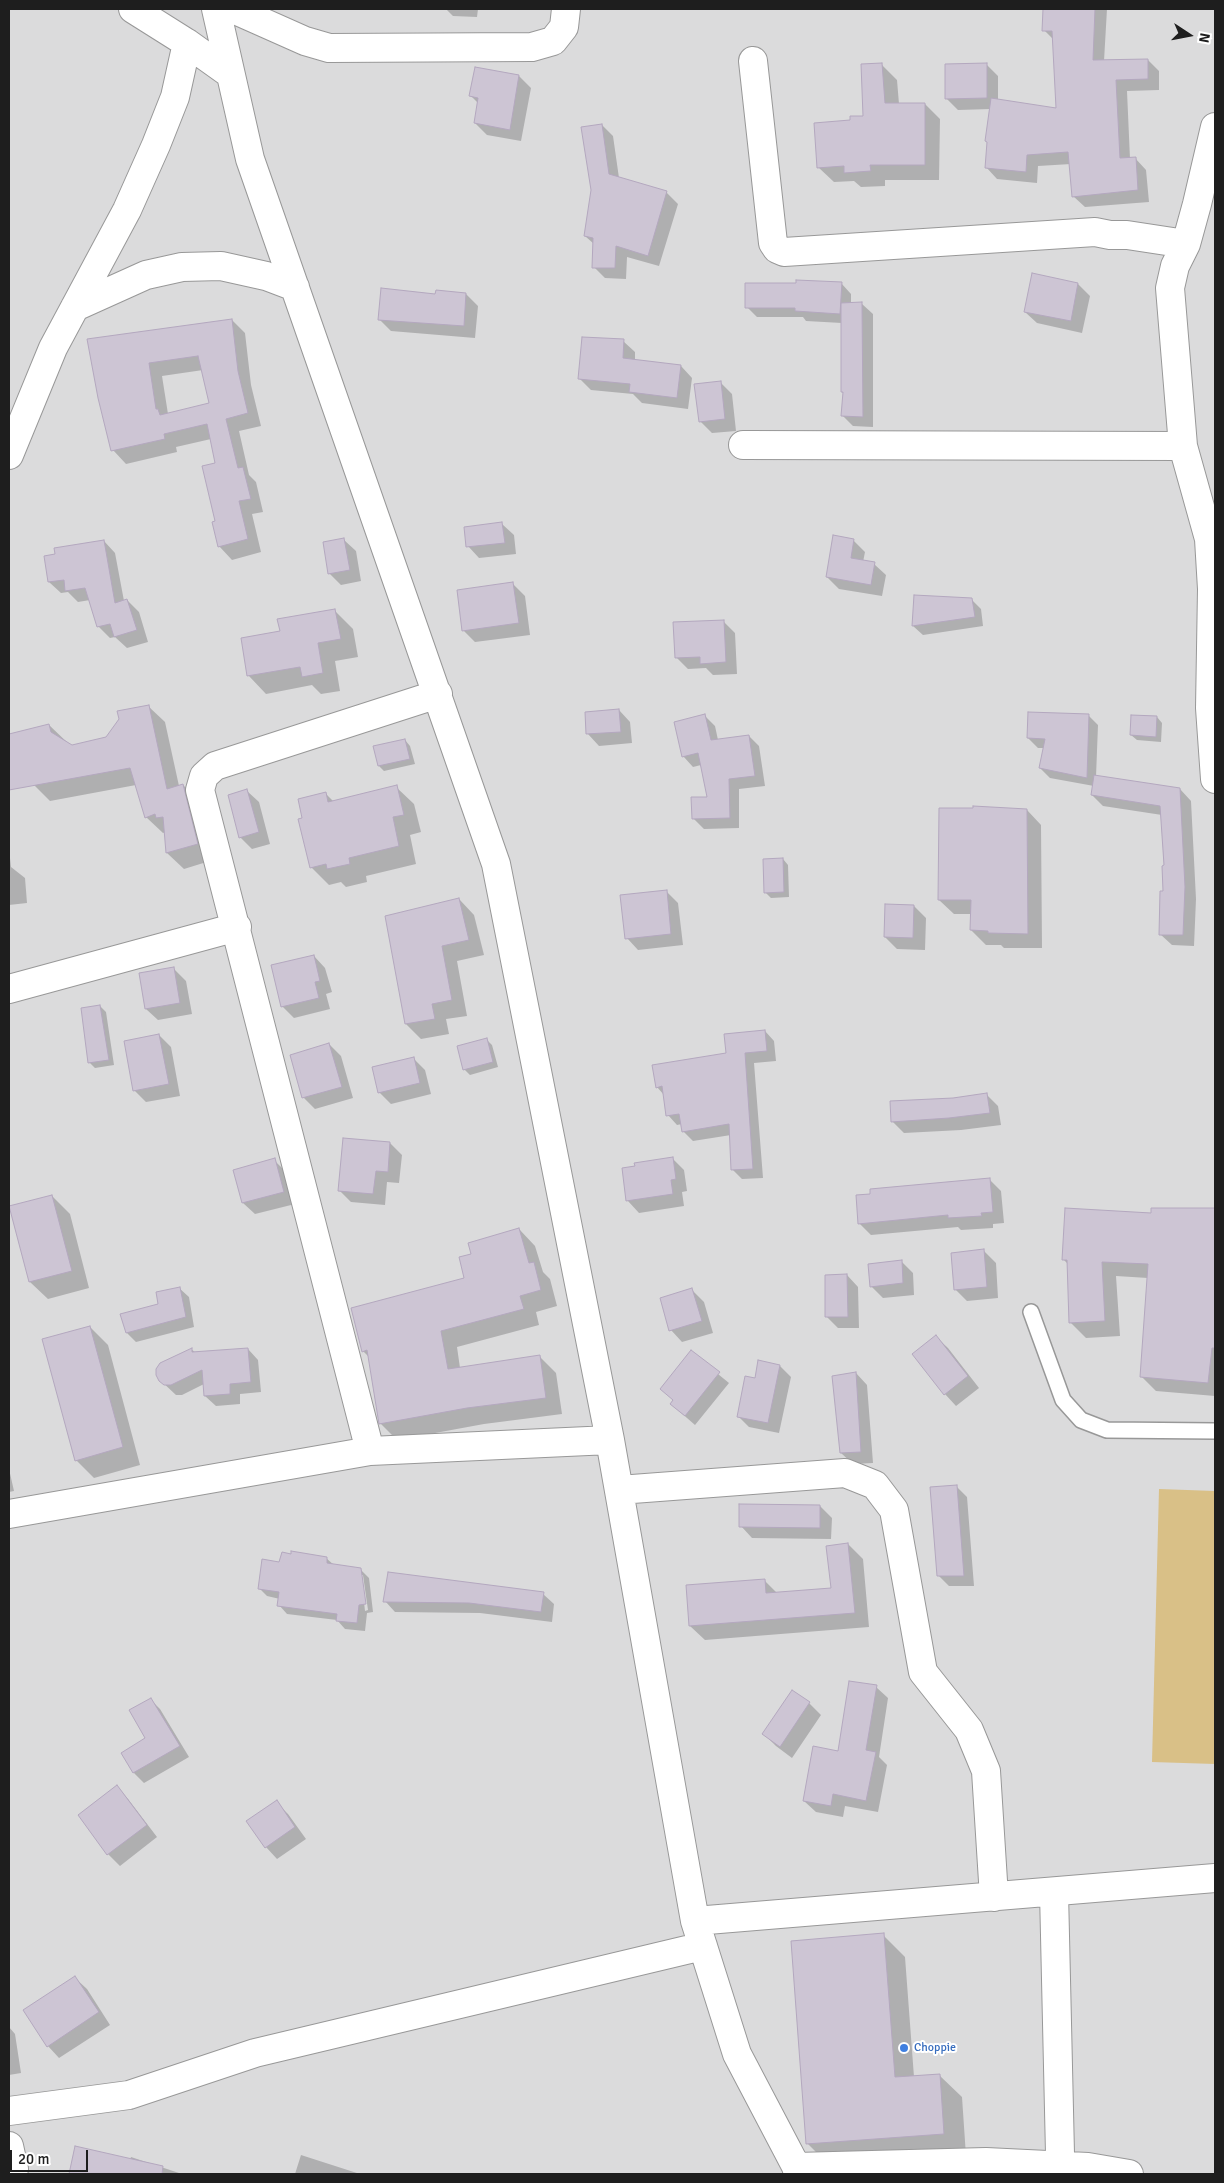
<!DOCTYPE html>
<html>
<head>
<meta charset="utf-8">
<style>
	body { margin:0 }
	#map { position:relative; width:1224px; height:2183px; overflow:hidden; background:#ece4ee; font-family:Signika,sans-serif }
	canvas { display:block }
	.frame { position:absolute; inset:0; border:10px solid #1e1e1e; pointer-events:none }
	.north { position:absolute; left:1164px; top:10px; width:50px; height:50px; -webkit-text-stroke:4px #fff; paint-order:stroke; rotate:101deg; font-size:14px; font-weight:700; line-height:20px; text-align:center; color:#1e1e1e }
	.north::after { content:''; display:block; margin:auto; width:18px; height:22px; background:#1e1e1e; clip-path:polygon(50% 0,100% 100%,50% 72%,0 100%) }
	.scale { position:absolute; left:10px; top:2150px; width:78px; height:22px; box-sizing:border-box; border:2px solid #1e1e1e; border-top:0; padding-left:6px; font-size:15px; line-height:18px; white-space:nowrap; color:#1e1e1e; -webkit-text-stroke:4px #fff; paint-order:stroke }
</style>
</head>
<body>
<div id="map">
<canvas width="1224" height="2183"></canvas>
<div class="frame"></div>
<div class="north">N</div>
<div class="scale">20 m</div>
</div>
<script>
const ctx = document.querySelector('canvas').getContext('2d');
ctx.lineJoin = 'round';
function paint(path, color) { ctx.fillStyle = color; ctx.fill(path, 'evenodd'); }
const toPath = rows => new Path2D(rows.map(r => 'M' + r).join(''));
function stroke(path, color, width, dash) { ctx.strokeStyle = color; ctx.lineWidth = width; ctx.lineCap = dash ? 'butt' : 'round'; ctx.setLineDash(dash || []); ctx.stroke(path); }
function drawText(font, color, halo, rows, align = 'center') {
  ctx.font = font + ' Signika,sans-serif'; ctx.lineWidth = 4; ctx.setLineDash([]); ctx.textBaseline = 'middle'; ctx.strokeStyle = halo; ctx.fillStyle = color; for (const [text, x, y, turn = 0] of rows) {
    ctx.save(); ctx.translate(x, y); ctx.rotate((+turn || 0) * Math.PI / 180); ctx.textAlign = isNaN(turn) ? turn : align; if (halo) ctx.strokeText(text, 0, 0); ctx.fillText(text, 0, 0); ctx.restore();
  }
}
const residential = toPath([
	[9,9,1215,9,1215,2174,9,2174]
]);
const pitch = toPath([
	[1159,1489,1215,1491,1215,1764,1152,1762]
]);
const shadow = toPath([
	[446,9,478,9,477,17,453,16],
	[1044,9,1107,9,1104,61,1148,60,1159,71,1159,90,1127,91,1130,159,1135,158,1146,170,1149,202,1085,207,1073,196,1071,164,1038,166,1037,183,997,179,986,167,991,109,958,110,946,98,986,64,998,76,998,101,1058,110,1054,40,1044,30],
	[882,65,897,80,899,104,925,104,940,119,939,180,885,180,885,186,861,187,854,181,834,182,818,167,851,122,864,117],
	[519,76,531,88,521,141,487,135,475,123,479,104,471,96],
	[602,125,613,136,619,178,666,192,678,204,659,266,627,257,626,279,605,278,594,267,594,244,585,236],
	[1033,275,1078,284,1090,296,1082,333,1037,323,1025,312],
	[841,283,851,294,851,304,862,304,873,314,873,427,853,426,842,415,844,394,842,392,842,323,806,321,803,317,757,317,747,307],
	[466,294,478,306,475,338,391,331,379,319,437,295],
	[232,320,245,333,251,385,261,426,239,431,249,475,256,482,263,512,252,514,261,552,232,560,219,546,216,522,217,464,211,439,176,447,177,452,126,464,113,450,88,340],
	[203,370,211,404,168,414,162,376],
	[623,341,635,352,635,360,681,366,692,378,688,409,642,403,633,394,591,390,579,378],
	[720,382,732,394,736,431,712,433,700,421],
	[502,524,514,535,516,554,479,558,468,546],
	[344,540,356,551,361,581,341,585,329,573],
	[853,540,865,552,863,562,874,564,886,575,882,596,839,589,827,577],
	[104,541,115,553,124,601,127,600,139,612,148,642,127,648,115,637,110,638,98,626,90,600,78,602,68,592,61,593,49,582,56,555],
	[513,584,525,596,530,635,475,642,464,631],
	[972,600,981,609,983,626,923,635,913,626],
	[335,611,353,629,358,657,335,661,340,691,321,694,312,685,266,694,249,676,242,639,281,632],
	[723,621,735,633,737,674,713,675,706,668,688,669,676,657],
	[148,706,165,722,179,786,183,785,199,801,213,860,184,869,167,853,166,832,163,833,146,817,136,785,50,801,34,785,49,725,71,746,107,738,120,719],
	[619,710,630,722,632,743,599,746,588,734],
	[1088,715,1098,725,1096,777,1180,789,1191,801,1196,899,1194,946,1172,945,1160,934,1165,893,1162,815,1103,806,1092,795,1094,786,1050,778,1040,768,1044,748,1038,748,1028,738],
	[705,716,715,726,718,740,749,736,759,746,765,786,739,789,739,828,704,829,693,818,709,798,701,765,693,767,683,756],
	[1157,717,1162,723,1161,742,1137,740,1131,735],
	[405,740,410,746,415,764,384,771,379,766],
	[396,787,414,804,421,832,410,835,416,864,366,876,367,882,346,887,341,882,329,885,311,867,304,819,326,794,334,802],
	[247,791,259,802,270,844,252,849,240,837],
	[1027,810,1041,825,1042,948,1004,948,1001,945,986,945,971,930,972,914,954,914,939,900],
	[9,849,11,867,25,878,27,903,9,905],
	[783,859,788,865,789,897,771,898,765,892],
	[666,891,678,903,683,945,638,950,627,938],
	[459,899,474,915,484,955,457,961,467,1016,446,1019,449,1034,421,1039,406,1024],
	[914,906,926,918,925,950,897,949,885,937],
	[314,956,325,968,332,992,326,994,330,1009,294,1018,282,1006],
	[174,969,186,981,192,1014,158,1020,146,1009],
	[100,1006,106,1012,114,1065,95,1068,90,1063],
	[765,1031,774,1041,776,1061,754,1063,763,1178,742,1179,732,1169,731,1135,693,1141,683,1131,682,1124,677,1125,668,1115,664,1095,657,1087,727,1054],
	[159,1035,171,1047,180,1096,146,1102,134,1090],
	[487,1040,492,1045,498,1067,470,1075,464,1069],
	[329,1044,341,1056,353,1098,315,1109,304,1098],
	[413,1058,425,1070,431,1094,391,1104,379,1092],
	[987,1095,998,1106,1001,1125,961,1130,904,1133,892,1121,953,1099],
	[390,1143,402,1155,399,1183,387,1182,385,1205,351,1202,339,1190],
	[672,1158,684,1170,687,1191,682,1192,684,1206,639,1213,628,1201,623,1169],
	[274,1160,286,1172,295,1204,255,1214,243,1203,235,1171],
	[989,1179,1001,1191,1004,1223,993,1224,993,1228,961,1230,958,1227,871,1235,859,1223],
	[52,1196,70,1214,89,1288,48,1299,30,1282],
	[1152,1209,1215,1210,1215,1396,1156,1391,1141,1376,1148,1278,1116,1276,1120,1336,1086,1338,1070,1322,1068,1264,1063,1259,1152,1214],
	[519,1229,535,1246,543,1272,550,1279,557,1306,536,1312,539,1325,457,1347,460,1368,540,1357,556,1373,562,1414,484,1424,397,1440,380,1423,370,1358,363,1351,466,1279,472,1255],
	[984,1251,996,1263,998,1298,967,1301,955,1289],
	[901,1261,913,1273,914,1295,883,1298,871,1286],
	[847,1275,858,1287,859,1328,838,1328,827,1317],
	[179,1288,189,1297,194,1327,136,1342,127,1333],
	[692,1290,704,1302,713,1333,682,1342,671,1330],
	[90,1327,108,1345,140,1465,94,1478,76,1460],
	[936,1337,948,1348,979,1388,956,1406,945,1394],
	[191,1349,196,1353,248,1349,258,1360,261,1392,240,1394,240,1404,216,1406,205,1396,204,1384,182,1395,176,1395,160,1380],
	[691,1352,729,1383,695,1425,671,1404],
	[780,1366,791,1377,779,1433,749,1427,738,1416,756,1380],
	[856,1373,867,1385,873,1463,853,1464,841,1453,833,1377],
	[9,1469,14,1491,9,1492],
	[956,1486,967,1497,974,1586,949,1586,938,1575],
	[820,1506,832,1518,831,1539,752,1538,741,1526],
	[848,1544,863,1559,869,1627,705,1640,690,1626,764,1580,778,1594,832,1589],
	[326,1558,334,1565,360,1569,369,1578,373,1612,367,1613,365,1631,345,1629,337,1620,287,1614,279,1605,280,1599,267,1596,259,1588,280,1563],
	[361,1575,363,1575,368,1610,365,1611],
	[543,1594,554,1604,552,1622,480,1613,395,1612,385,1601],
	[876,1687,888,1698,879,1757,887,1765,878,1812,845,1806,843,1817,816,1812,804,1801,839,1752],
	[792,1692,809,1703,821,1715,792,1758,776,1746,764,1734],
	[150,1699,160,1709,189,1757,144,1783,134,1773,122,1753,147,1738],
	[117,1787,128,1799,157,1837,120,1866,108,1854],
	[276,1802,288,1814,306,1839,277,1859,266,1847],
	[883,1935,905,1957,914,2077,939,2075,962,2097,966,2156,829,2165,807,2143],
	[75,1978,87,1989,110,2025,59,2058,48,2046],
	[9,2027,15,2034,21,2073,9,2075],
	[301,2155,360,2174,295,2174],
	[131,2157,182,2174,125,2174]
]);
const building = toPath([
	[1043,9,1095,9,1093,60,1148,59,1148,79,1116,80,1120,158,1136,157,1138,190,1072,197,1068,152,1027,155,1026,172,985,168,987,142,985,141,991,98,1056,108,1052,31,1042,31,1043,9],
	[882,63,885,103,925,103,925,165,870,165,871,171,844,173,844,166,817,168,814,123,850,120,850,116,863,116,861,64,882,63],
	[987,63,987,98,945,99,945,64,987,63],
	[475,67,519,75,510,130,474,123,478,98,469,96,475,67],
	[602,124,609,174,667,191,648,256,616,246,615,268,592,268,593,238,584,236,591,190,581,127,602,124],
	[1032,273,1078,283,1071,321,1024,312,1032,273],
	[796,280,842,282,840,314,795,311,795,308,745,308,745,283,796,283,796,280],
	[381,288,435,294,436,290,466,293,464,326,378,320,381,288],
	[862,302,863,417,841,416,843,392,841,392,841,303,862,302],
	[232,319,238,371,248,413,226,419,238,468,243,467,251,499,239,501,248,539,218,547,212,522,215,521,202,466,215,463,207,424,164,434,165,439,111,451,98,398,87,339,232,319],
	[198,356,209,403,160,415,158,409,156,409,149,363,198,356],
	[582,337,624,339,623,358,681,365,677,398,629,392,630,384,578,379,582,337],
	[721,381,725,419,699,422,694,384,721,381],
	[502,522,505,543,466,547,464,527,502,522],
	[833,535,854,539,851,558,875,562,871,585,826,577,833,535],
	[344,538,350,570,328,574,323,542,344,538],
	[104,540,115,603,127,599,137,630,114,637,110,624,97,627,85,588,65,591,64,580,48,582,44,556,55,554,54,548,104,540],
	[513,582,519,623,462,631,457,590,513,582],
	[914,595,972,598,975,617,912,626,914,595],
	[335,609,341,639,318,643,323,673,302,677,300,667,247,676,241,638,280,631,277,619,335,609],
	[724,620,726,662,700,664,700,657,675,658,673,622,724,620],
	[149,705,167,789,183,784,198,844,166,853,163,817,156,818,155,814,145,818,130,768,9,790,9,734,49,724,51,732,72,745,106,737,119,719,117,711,149,705],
	[619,709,621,732,586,734,585,712,619,709],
	[1028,712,1089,714,1087,778,1039,768,1045,739,1027,738,1028,712],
	[705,714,711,740,749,735,755,776,729,779,730,818,692,819,691,797,707,797,698,753,682,757,674,722,705,714],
	[1131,715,1157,716,1156,737,1130,735,1131,715],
	[405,739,410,759,378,766,373,746,405,739],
	[1094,775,1180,788,1185,887,1183,935,1159,935,1160,891,1163,891,1162,866,1164,865,1160,806,1091,795,1094,775],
	[397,785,404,815,393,817,399,846,349,858,350,864,327,869,326,864,310,868,298,819,302,818,298,799,326,792,328,802,397,785],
	[247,789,259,832,239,838,228,795,247,789],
	[973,806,1027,809,1028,934,988,933,988,931,970,930,971,900,938,900,939,808,973,808,973,806],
	[783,858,784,892,764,893,763,859,783,858],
	[667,890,671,934,625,939,620,895,667,890],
	[459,898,469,940,442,946,452,1000,432,1004,435,1019,405,1024,385,916,459,898],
	[885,904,914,905,913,938,884,937,885,904],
	[314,955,320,981,315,982,319,998,281,1007,271,965,314,955],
	[174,967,180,1003,145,1009,139,973,174,967],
	[100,1005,109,1060,88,1063,81,1008,100,1005],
	[765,1030,767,1051,745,1053,753,1169,731,1170,729,1124,682,1132,679,1114,666,1116,662,1086,656,1088,652,1065,726,1053,724,1034,765,1030],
	[159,1034,169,1084,133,1091,124,1041,159,1034],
	[487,1038,493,1062,463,1070,457,1046,487,1038],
	[329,1043,342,1087,302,1098,290,1055,329,1043],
	[414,1057,420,1083,378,1093,372,1067,414,1057],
	[987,1093,990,1113,949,1118,891,1122,890,1101,953,1098,987,1093],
	[343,1138,390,1142,388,1172,376,1171,373,1194,338,1191,343,1138],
	[673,1157,676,1179,671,1180,673,1194,626,1201,622,1168,635,1166,634,1163,673,1157],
	[275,1158,284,1192,242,1203,233,1170,275,1158],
	[990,1178,993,1212,981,1213,982,1216,948,1218,948,1215,858,1224,856,1195,870,1194,870,1189,990,1178],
	[52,1195,72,1271,29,1282,9,1206,52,1195],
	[1065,1208,1151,1213,1151,1208,1215,1208,1215,1348,1212,1348,1208,1383,1140,1377,1148,1264,1102,1262,1105,1321,1069,1323,1067,1260,1062,1260,1065,1208],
	[519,1228,529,1263,534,1262,541,1290,520,1296,524,1309,441,1331,448,1369,540,1355,546,1398,467,1408,379,1424,367,1350,362,1352,351,1308,464,1278,459,1257,471,1254,468,1243,519,1228],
	[984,1249,987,1287,954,1290,951,1253,984,1249],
	[902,1260,903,1283,870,1287,868,1264,902,1260],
	[847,1274,848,1317,825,1317,825,1275,847,1274],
	[180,1287,186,1317,126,1333,120,1314,158,1304,156,1292,180,1287],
	[692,1288,702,1321,669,1331,660,1298,692,1288],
	[90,1326,123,1447,75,1461,42,1339,90,1326],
	[936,1335,968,1376,944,1395,912,1354,936,1335],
	[192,1348,192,1352,248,1348,251,1382,230,1384,230,1394,204,1396,202,1370,171,1385,164,1385,159,1381,156,1375,156,1369,160,1363,192,1348],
	[691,1350,720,1372,685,1416,670,1404,673,1400,660,1389,691,1350],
	[758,1360,780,1365,768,1423,737,1417,745,1376,755,1378,758,1360],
	[856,1372,861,1452,840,1453,832,1376,856,1372],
	[957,1485,964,1576,937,1576,930,1487,957,1485],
	[739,1504,820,1505,820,1528,739,1527,739,1504],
	[848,1543,855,1613,689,1626,686,1585,765,1579,766,1593,831,1588,826,1546,848,1543],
	[291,1551,327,1557,327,1563,361,1568,366,1604,359,1605,357,1623,336,1621,337,1614,277,1606,279,1592,258,1589,262,1559,279,1562,282,1552,291,1554,291,1551],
	[388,1572,544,1592,541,1612,469,1603,383,1602,388,1572],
	[849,1681,877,1685,866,1750,876,1752,866,1801,833,1794,831,1806,803,1801,813,1746,838,1751,849,1681],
	[792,1690,810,1702,780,1747,762,1734,792,1690],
	[151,1698,180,1746,133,1773,121,1753,145,1738,129,1710,151,1698],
	[117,1785,147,1825,107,1855,78,1815,117,1785],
	[277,1800,295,1827,265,1848,246,1821,277,1800],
	[884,1933,895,2077,940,2074,944,2134,806,2144,791,1941,884,1933],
	[75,1976,99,2012,47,2047,23,2010,75,1976],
	[75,2146,163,2166,162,2174,69,2174,75,2146]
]);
const lane = toPath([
	[1031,1312,1063,1400,1081,1420,1107,1430,1215,1431]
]);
const street = toPath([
	[133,9,187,43,229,73],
	[216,9,250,159,496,864,610,1440,695,1921,737,2054,800,2174],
	[233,9,305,41,329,48,532,47,553,41,564,27,566,9],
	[753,61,773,243,777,249,784,252,1095,232,1110,235,1127,235,1186,244],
	[1215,127,1197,204,1186,244,1175,266,1170,288,1183,446,1209,539,1212,589,1210,708,1215,779],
	[75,307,146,275,182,267,221,266,266,276,295,287],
	[743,445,1183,446],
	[9,455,53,348,127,210,156,145,175,97,187,43],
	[9,989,237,927],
	[370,1451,200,790,204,776,215,766,438,694],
	[619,1490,845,1473,875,1485,894,1510,923,1672,969,1730,986,1771,994,1897],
	[9,1514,370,1451,610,1440],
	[1054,1892,1060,2154],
	[695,1921,1215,1878],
	[9,2111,129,2095,255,2053,703,1946],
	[9,2146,14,2169,12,2174],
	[796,2167,986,2162,1088,2167,1129,2174]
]);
const markers = [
	[904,2048,5,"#3f7fe0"]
];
const shopNames = [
	["Choppie",914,2048]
];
paint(residential, '#dbdbdc');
paint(pitch, '#d9c087');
paint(shadow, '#0003');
paint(building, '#cdc5d4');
stroke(building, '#b4a8bf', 1);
stroke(lane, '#989898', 18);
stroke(street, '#989898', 30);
stroke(lane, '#fff', 15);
stroke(street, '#fff', 28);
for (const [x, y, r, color] of markers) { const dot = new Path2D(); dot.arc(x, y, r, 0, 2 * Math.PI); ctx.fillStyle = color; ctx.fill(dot); stroke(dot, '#fff', 2); }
drawText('12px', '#366cbe', '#fff', shopNames, 'left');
</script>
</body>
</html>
